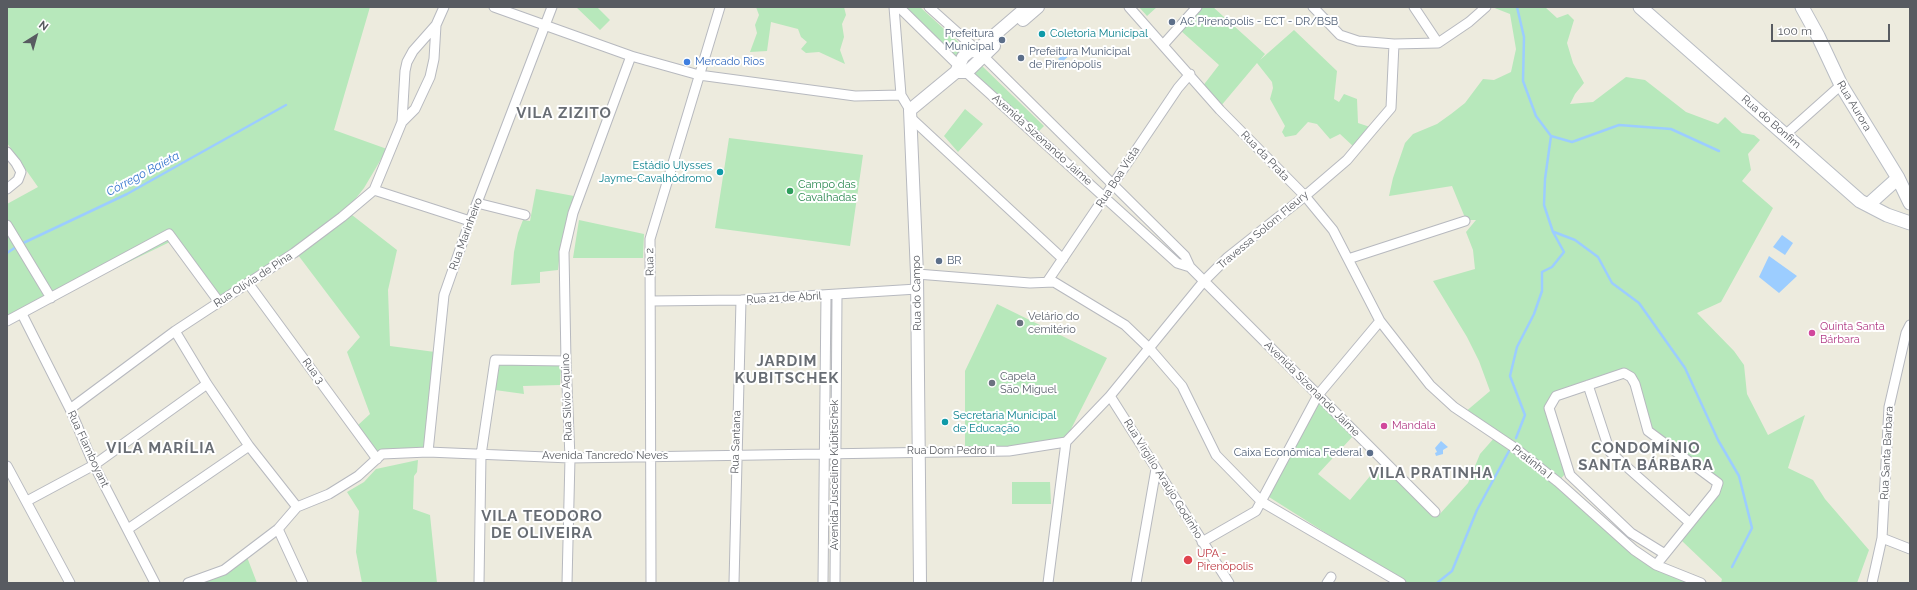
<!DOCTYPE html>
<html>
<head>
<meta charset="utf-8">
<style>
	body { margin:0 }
	#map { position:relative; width:1917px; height:590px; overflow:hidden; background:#edebde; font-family:Raleway,sans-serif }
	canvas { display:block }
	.frame { position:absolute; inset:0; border:8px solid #585b61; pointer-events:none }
	.north { position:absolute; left:16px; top:16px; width:40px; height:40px; -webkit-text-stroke:3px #fff; paint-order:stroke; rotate:37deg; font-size:11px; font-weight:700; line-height:16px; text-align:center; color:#585b61 }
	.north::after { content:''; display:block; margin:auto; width:14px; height:18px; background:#585b61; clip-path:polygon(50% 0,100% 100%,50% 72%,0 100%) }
	.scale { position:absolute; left:1771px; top:24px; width:119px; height:18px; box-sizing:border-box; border:2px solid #585b61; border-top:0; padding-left:5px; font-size:12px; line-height:14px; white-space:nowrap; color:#585b61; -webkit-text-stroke:3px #fff; paint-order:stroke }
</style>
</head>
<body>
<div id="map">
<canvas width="1917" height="590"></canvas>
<div class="frame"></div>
<div class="north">N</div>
<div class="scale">100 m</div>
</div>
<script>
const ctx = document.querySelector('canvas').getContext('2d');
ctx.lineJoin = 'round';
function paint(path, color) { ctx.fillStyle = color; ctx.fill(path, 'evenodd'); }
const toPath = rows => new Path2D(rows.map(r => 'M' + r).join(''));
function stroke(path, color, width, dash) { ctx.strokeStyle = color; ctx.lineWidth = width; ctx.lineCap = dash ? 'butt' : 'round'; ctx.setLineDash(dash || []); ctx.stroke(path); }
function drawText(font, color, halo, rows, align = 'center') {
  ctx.font = font + ' Raleway,sans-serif'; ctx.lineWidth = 4; ctx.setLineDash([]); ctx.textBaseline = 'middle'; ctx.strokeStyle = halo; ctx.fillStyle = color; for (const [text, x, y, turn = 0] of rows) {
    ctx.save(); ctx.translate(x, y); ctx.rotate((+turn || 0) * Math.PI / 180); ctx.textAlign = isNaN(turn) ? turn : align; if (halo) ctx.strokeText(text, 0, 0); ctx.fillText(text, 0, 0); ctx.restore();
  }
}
const green = toPath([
	[7,7,370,7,334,130,387,149,364,188,342,216,217,300,176,239,7,321,7,204,38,187,7,143],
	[576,7,597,7,610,20,600,30],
	[756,7,844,7,846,15,842,24,844,37,840,50,845,64,819,52,806,53,801,49,807,42,801,37,798,29,771,22,767,51,750,52,757,33,755,25,759,15],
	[904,7,920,7,966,49,957,59],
	[1139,7,1157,7,1147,16],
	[1200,7,1213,7,1265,54,1260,60,1294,30,1337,71,1334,99,1339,102,1344,94,1357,99,1358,123,1370,127,1354,147,1340,134,1330,139,1317,124,1308,122,1296,135,1285,137,1282,132,1285,126,1270,99,1273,88,1272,82,1257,63,1220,107,1202,87,1219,65,1180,30],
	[1492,7,1545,7,1557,18,1568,14,1574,20,1567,43,1573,63,1584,83,1575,94,1570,104,1593,102,1626,77,1645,80,1686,112,1718,124,1725,117,1742,133,1754,135,1760,140,1748,154,1751,170,1742,181,1773,208,1721,302,1697,313,1734,351,1744,365,1747,394,1768,435,1805,415,1788,468,1813,480,1825,499,1869,550,1857,583,1721,583,1722,579,1682,541,1723,484,1650,430,1626,371,1556,393,1547,409,1565,474,1557,483,1634,550,1705,583,1405,583,1269,497,1320,399,1354,435,1318,474,1350,500,1381,463,1438,516,1468,483,1480,454,1495,437,1464,413,1490,391,1479,361,1467,337,1433,281,1475,269,1473,250,1466,232,1476,220,1466,220,1452,186,1389,196,1393,178,1405,143,1413,134,1437,124,1451,114,1465,103,1483,79,1494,80,1511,72,1516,49,1510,14],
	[981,65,1044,126,1038,132,973,72],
	[965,109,983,124,958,152,944,136],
	[729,138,863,155,850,246,715,228],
	[536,189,574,196,561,242,558,270,540,272,540,283,511,285,514,252,518,233,523,220,530,221],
	[352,215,397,250,388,290,390,346,435,352,425,448,376,453,357,426,370,414,347,352,360,337,298,255,341,221],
	[579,220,644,234,643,258,573,258],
	[997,304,1107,358,1066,439,1009,449,965,449,965,371],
	[498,363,561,366,560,385,523,386,524,394,495,390],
	[418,460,417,472,414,476,413,509,430,515,437,583,362,583,356,552,359,511,347,492,364,482,376,469],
	[1012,482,1050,482,1051,504,1012,504],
	[247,557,257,583,198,583]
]);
const water = toPath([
	[1067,51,1071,54,1062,62,1058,59],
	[1782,235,1793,243,1785,255,1773,247],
	[1769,256,1797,276,1779,293,1759,277],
	[1441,441,1448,447,1443,450,1443,454,1436,456,1435,453,1437,452,1435,448]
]);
const stream = toPath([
	[1551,136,1572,142,1619,125,1671,129,1719,151],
	[1554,232,1575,240,1598,257,1612,283,1639,303,1685,368,1718,440,1739,476,1752,528,1732,567],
	[7,253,19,245,127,194,286,105],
	[1516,438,1525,415,1510,376,1517,347,1534,314,1542,291,1542,272,1552,267,1564,252,1553,232,1544,205,1545,179,1551,136,1536,116,1523,81,1524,37,1517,7],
	[1437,583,1452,571,1477,510,1509,451]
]);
const minor = toPath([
	[494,7,631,56,699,75,855,96,901,95],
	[894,7,901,95,910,110],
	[899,7,958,65,1177,263,1190,267],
	[929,7,977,50,1185,256,1190,267,1435,512],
	[1129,7,1220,110,1305,196,1333,230,1380,321,1430,385,1454,407,1515,448,1558,482,1634,550,1656,565,1701,583],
	[1313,7,1340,35,1358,41,1394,44,1438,43,1469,22,1486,7],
	[1414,7,1438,43],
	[1163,45,1197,7],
	[912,119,1063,259],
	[402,122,415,109,430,77,434,59,436,25,444,7],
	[1785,135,1841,85],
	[7,152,16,163,21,172,18,180,7,189],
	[374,190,470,221],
	[477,203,525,215],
	[7,225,51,298],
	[1348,259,1465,221],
	[917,274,1030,283,1054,282,1125,325,1150,349,1182,386,1216,455,1262,502,1401,583],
	[1047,282,1178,88,1190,74],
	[248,283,377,459],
	[651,301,741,300,917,289],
	[22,314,70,409,94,465,155,583],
	[7,321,169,234,219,302],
	[175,331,207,384,249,446,297,507],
	[1588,385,1610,452,1690,523],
	[1110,396,1229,583],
	[70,409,175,331,294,253,342,217,374,190,402,122,405,71,407,62,413,51,436,25],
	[1066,442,1110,396,1204,281,1228,257,1305,196,1347,160,1373,129,1391,108,1394,44],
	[428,452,444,295,470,221,552,7],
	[7,466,70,583],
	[27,501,94,465,207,384],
	[128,529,249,446],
	[278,529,303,583],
	[1882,538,1910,549],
	[1202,542,1256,511,1318,395,1380,321],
	[1656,565,1715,492,1718,483,1648,431,1635,384,1631,377,1624,373,1556,396,1549,408,1570,475,1631,533,1665,554],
	[188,583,224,570,278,529,297,507,329,494,358,476,382,454,428,452,570,458,1009,451,1066,442],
	[479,583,481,455,495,360,566,361],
	[567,583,570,458,566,361,564,252,573,213,631,56],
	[651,583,650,239,720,7],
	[734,583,741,300],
	[823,583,826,295],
	[835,583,837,295],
	[1048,583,1066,442],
	[1136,583,1156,469],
	[1327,583,1331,577],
	[1872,583,1882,538,1889,407,1906,333,1910,325]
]);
const tertiary = toPath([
	[1023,20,1038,7],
	[956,72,967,72,994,46],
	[920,583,917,274,910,110,956,72,963,57,969,52,977,50,1027,7]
]);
const secondary = toPath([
	[1640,7,1860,201,1887,215,1910,223],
	[1802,7,1818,36,1841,85,1898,178,1910,203],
	[1868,205,1898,178]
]);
const markers = [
	[1172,22,4,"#5c6f8a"],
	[1042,34,4,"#0f9aa8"],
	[1002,40,4,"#5c6f8a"],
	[1021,58,4,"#5c6f8a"],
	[687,62,4,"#3f7fe0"],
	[720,172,4,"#0f9aa8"],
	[790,191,4,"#2e9e5b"],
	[939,261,4,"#5c6f8a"],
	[1020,323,4,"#6b7280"],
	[1812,333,4,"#d1479c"],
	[992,383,4,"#6b7280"],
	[945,422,4,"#0f9aa8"],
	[1384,426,4,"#d1479c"],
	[1370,453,4,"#5c6f8a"],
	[1188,560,5,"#e0444e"]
];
const serviceNames = [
	["AC Pirenópolis - ECT - DR/BSB",1180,22],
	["Prefeitura",994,34,"right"],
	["Municipal",994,47,"right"],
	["Prefeitura Municipal",1029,52],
	["de Pirenópolis",1029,65],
	["BR",947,261],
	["Caixa Econômica Federal",1362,453,"right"]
];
const cultureNames = [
	["Coletoria Municipal",1050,34],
	["Estádio Ulysses",712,166,"right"],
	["Jayme-Cavalhódromo",712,179,"right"],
	["Secretaria Municipal",953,416],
	["de Educação",953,429]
];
const shopNames = [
	["Mercado Rios",695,62]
];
const streetNames = [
	["Rua Aurora",1854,106,59],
	["Rua do Bonfim",1771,122,41],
	["Avenida Sizenando Jaime",1042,140,42],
	["Rua da Prata",1265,156,46],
	["Rua Boa Vista",1118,177,-57],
	["Travessa Solom Fleury",1263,230,-40],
	["Rua Marinheiro",466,234,-70],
	["Rua 2",650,262,-91],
	["Rua Olívia de Pina",253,280,-33],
	["Rua do Campo",917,293,-91],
	["Rua 21 de Abril",784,298,-3],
	["Rua 3",313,371,54],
	["Avenida Sizenando Jaime",1312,389,45],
	["Rua Silvio Aquino",567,397,-92],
	["Rua Santana",736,442,-88],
	["Rua Flamboyant",88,449,65],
	["Rua Dom Pedro II",951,451],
	["Rua Santa Barbara",1887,453,-87],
	["Avenida Tancredo Neves",605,456],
	["Pratinha I",1532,462,38],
	["Avenida Juscelino Kubitschek",835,475,-90],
	["Rua Virgílio Araújo Godinho",1163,479,58]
];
const leisureNames = [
	["Campo das",798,185],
	["Cavalhadas",798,198]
];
const worshipNames = [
	["Velário do",1028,317],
	["cemitério",1028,330],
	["Capela",1000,377],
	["São Miguel",1000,390]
];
const hotelNames = [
	["Quinta Santa",1820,327],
	["Bárbara",1820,340],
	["Mandala",1392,426]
];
const healthNames = [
	["UPA -",1197,554],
	["Pirenópolis",1197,567]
];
const waterNames = [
	["Córrego Baieta",143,174,-28]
];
const districtNames = [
	["VILA ZIZITO",564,113],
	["JARDIM",787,361],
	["KUBITSCHEK",787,378],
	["VILA MARÍLIA",161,448],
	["CONDOMÍNIO",1646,448],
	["SANTA BÁRBARA",1646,465],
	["VILA PRATINHA",1431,473],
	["VILA TEODORO",542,516],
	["DE OLIVEIRA",542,533]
];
paint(green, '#b7e8bb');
paint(water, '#9ccdff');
stroke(stream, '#9ccdff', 2.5);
stroke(minor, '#b7b9bf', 11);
stroke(tertiary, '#b7b9bf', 14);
stroke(secondary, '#b9bdc4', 15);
stroke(minor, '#fff', 9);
stroke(tertiary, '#fff', 12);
stroke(secondary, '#fff', 13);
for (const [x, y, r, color] of markers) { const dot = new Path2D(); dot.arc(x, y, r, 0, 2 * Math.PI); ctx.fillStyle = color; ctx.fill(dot); stroke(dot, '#fff', 1.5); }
drawText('11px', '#4e5e75', '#fff', serviceNames, 'left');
drawText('11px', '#0d838f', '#fff', cultureNames, 'left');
drawText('11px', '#366cbe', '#fff', shopNames, 'left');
drawText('11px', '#585b61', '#fff', streetNames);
drawText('11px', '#27864d', '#fff', leisureNames, 'left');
drawText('11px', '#5b616d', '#fff', worshipNames, 'left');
drawText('11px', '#b23c85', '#fff', hotelNames, 'left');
drawText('11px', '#be3a42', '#fff', healthNames, 'left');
drawText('italic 12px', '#3474cd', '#fff', waterNames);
ctx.letterSpacing = '1px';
drawText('bold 15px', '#686d74', '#fff', districtNames);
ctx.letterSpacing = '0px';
</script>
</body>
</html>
